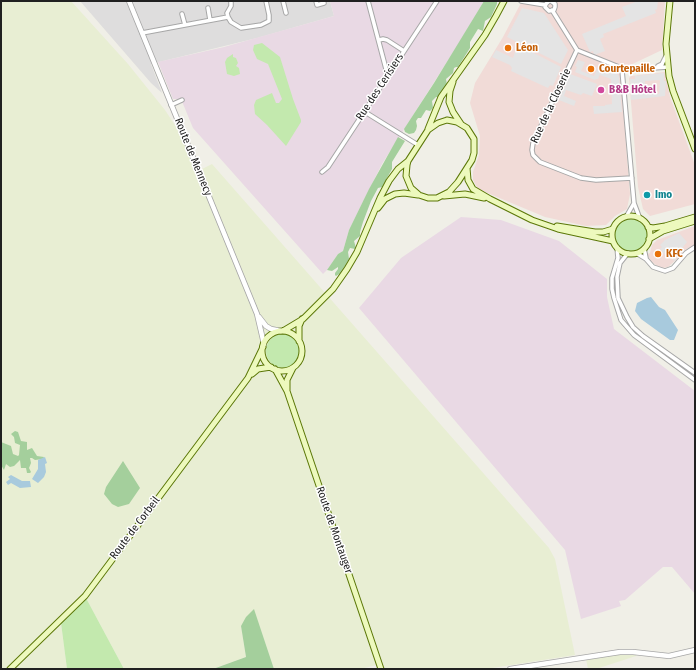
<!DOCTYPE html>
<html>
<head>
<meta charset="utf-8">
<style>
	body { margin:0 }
	#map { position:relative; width:696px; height:670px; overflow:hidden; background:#f0efe7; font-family:"Fira Sans Condensed",sans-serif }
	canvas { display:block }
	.frame { position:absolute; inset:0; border:2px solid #202020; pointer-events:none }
</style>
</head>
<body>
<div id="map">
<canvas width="696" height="670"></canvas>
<div class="frame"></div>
</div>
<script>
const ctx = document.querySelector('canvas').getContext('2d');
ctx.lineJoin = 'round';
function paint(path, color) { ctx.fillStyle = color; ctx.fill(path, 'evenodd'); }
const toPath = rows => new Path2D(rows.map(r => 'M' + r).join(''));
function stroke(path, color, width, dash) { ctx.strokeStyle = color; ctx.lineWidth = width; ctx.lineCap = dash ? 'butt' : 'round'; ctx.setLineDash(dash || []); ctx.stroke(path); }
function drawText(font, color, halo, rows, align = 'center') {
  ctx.font = font + ' "Fira Sans Condensed",sans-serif'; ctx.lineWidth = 3; ctx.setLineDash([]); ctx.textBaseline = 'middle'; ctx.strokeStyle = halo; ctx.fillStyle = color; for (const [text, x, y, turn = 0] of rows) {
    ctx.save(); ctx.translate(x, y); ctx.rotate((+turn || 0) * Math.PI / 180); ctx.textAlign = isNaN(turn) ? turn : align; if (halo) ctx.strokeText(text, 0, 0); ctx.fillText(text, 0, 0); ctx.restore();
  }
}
const residential = toPath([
	[80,1,330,1,334,16,257,38,151,64,162,93,151,83]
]);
const commercial = toPath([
	[522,1,665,1,662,50,622,69,626,145,630,194,627,209,615,216,606,225,586,226,545,217,478,189,473,180,473,172,479,155,480,136,470,103,475,83,503,37],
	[665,72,670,97,695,165,695,204,650,216,643,209,638,187,629,78,631,76],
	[695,226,695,245,685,250,678,258,668,267,663,268,657,266,651,261,647,254,650,253,652,245,657,240]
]);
const industrial = toPath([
	[330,1,484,1,461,40,382,164,349,230,343,251,338,254,327,270,323,274,193,128,181,99,173,99,158,62,224,47,334,16],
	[461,217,501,220,559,241,607,279,607,297,614,329,695,391,695,594,672,567,663,567,625,600,619,601,621,606,581,619,565,550,359,308,401,258]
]);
const farmland = toPath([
	[1,1,71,1,128,64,165,110,180,133,196,172,212,164,549,548,555,559,575,655,486,669,379,669,377,665,360,669,274,669,254,610,241,626,246,657,213,669,124,669,86,598,61,623,67,669,1,669],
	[624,654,637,654,636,656,596,669,588,669,586,659]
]);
const grass = toPath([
	[262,43,280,57,293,99,301,120,301,122,286,146,267,125,255,114,254,105,256,100,272,93,276,103,279,103,282,99,268,64,257,59,253,50,254,45],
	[233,54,233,57,236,58,238,63,236,66,239,68,240,74,234,76,227,74,225,62,227,58],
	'615 235a16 16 0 1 1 32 0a16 16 0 1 1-32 0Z',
	'266 351a17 17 0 1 1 34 0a17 17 0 1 1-34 0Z',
	[86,598,124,669,67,669,61,623]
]);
const forest = toPath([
	[484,1,497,1,497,4,491,17,485,21,483,31,478,29,470,42,470,48,458,67,456,67,454,68,453,73,446,79,447,85,439,97,436,97,432,101,433,108,430,111,426,110,421,118,418,118,416,121,417,126,416,130,414,133,409,134,405,132,404,129,434,83],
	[398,137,405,141,392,162,392,169,382,187,378,188,371,201,363,222,360,232,360,236,354,241,356,248,355,249,350,248,348,252,349,259,341,273,336,276,335,275,335,273,338,269,338,267,332,271,327,270,338,254,343,251,349,230,369,189],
	[15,431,18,432,21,441,27,442,27,450,32,448,37,456,44,457,43,459,35,460,32,458,30,458,31,463,29,468,31,472,30,473,27,473,26,468,21,468,20,460,14,466,10,467,6,464,4,470,1,465,1,442,11,446,13,454,18,456,19,455,20,445,15,443,14,437,11,434],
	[123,461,140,488,129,504,118,507,112,504,104,494,106,487],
	[254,609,274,669,213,669,246,657,241,626,246,617]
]);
const parking = toPath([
	[638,1,658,1,657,9,655,10,656,13,603,34,604,37,600,39,605,51,594,55,593,51,590,52,582,34,626,16,622,7],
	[522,8,544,13,568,50,561,64,507,37],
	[524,48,561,67,553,86,550,85,548,88,511,71,512,68,510,65,492,57,496,50,513,58,516,49,519,50],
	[578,60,585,62,581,71,594,76,598,68,602,69,598,79,596,79,595,80,575,72,577,67,575,66],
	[604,68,616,73,619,76,622,112,594,114,593,106,605,106,605,105,612,104,611,79,600,75],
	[664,73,664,81,666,81,665,96,631,100,630,79,635,79,635,76],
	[660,80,659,94,645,94,645,81],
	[570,74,597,84,592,96,583,93,581,95,566,90,564,96,576,101,574,106,559,100],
	[679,233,687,242,675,257,676,259,674,261,668,254,666,256,660,249,662,247,660,245,665,240]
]);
const water = toPath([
	[651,297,659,307,665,310,678,330,674,340,670,340,641,319,635,311,637,303,647,298],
	[45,457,47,463,45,464,46,472,44,477,38,483,32,479,38,469,38,460],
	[11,475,22,481,30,481,31,487,20,488,11,483,8,485,6,482,10,479,8,477]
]);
const minor = toPath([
	[283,1,286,13],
	[316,1,317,5,324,3],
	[368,1,386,69,390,72],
	[521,1,545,5],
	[549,1,546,4,545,7,549,11,554,10,555,7,555,4,551,1],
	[231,2,231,6,227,13,228,17,231,22,241,28,261,25,269,21,269,15,266,1],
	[208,8,210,20],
	[552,10,577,50,619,67,622,70],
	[182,14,185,25],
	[142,33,228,17],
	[379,40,383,39,387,40,404,51],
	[577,50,533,143,532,150,533,155,540,162,581,178,596,180,632,178],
	[658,66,662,64,666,56],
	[622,70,634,203,640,219],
	[622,70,668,67],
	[171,105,182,100],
	[365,112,418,145],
	[322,172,328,167,437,1],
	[626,217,634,203],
	[617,247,618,258,612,278,612,289,614,298,621,320,634,335,695,380],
	[644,248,646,258],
	[628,253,620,263,617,277,618,298,627,317,633,327,643,336,695,373],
	[636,253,646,259,653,267,665,271,673,268,686,253,695,247]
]);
const tertiary = toPath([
	[129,1,257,314,264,344],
	[259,317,266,326,271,329,281,331],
	[510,669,620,652,633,652,669,656,695,650]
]);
const secondary = toPath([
	[670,1,666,44,669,76,673,91,695,149],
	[453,82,450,91,449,102,453,112,461,124],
	[447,120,457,122,467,128,474,139,474,153,472,160,458,182,449,192,437,198,428,198,419,195,411,188,406,176,407,165,408,161,428,130,438,123,447,120],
	[428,129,441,97,485,35,496,16,504,1],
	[467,168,468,180,473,189,490,199,532,220,558,229,613,241],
	[444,196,465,194,484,198],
	[378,208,385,199,395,194,404,193,418,195],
	'612 235a19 19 0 1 1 38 0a19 19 0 1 1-38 0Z',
	[557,226,595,232,603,232,613,229],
	[648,227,653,228,665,226,695,217],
	[649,239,663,231,695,221],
	[283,331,303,319,333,289,347,269,357,252,380,198,389,181,398,169,408,161],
	'262 351a20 20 0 1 1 40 0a20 20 0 1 1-40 0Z',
	[299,341,299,326,302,319],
	[275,369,287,391,381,669],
	[252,374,258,369,271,367],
	[287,390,287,380,293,368],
	[10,669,85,596,248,378,263,347]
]);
const markers = [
	[508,48,4,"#e8710a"],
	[591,69,4,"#e8710a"],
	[601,90,4,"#d1479c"],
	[647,195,4,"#0f9aa8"],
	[658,254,4,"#e8710a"]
];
const foodNames = [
	["Léon",516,48],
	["Courtepaille",599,69],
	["KFC",666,254]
];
const streetNames = [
	["Rue des Cerisiers",380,87,-57],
	["Rue de la Closerie",551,106,-65],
	["Route de Mennecy",193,157,68],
	["Route de Corbeil",135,528,-53],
	["Route de Montauger",334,530,71]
];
const hotelNames = [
	["B&B Hôtel",609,90]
];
const cultureNames = [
	["Imo",655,195]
];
paint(residential, '#dedddd');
paint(commercial, '#f1dbd7');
paint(industrial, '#e9d9e4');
paint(farmland, '#e8eed3');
paint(grass, '#c3e9ae');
paint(forest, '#a4cf9c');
paint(parking, '#e4e4e4');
paint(water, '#a8cadd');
stroke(minor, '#a7a7a7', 5.5);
stroke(tertiary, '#a7a7a7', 6);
stroke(secondary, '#5b7707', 7);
stroke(minor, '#fff', 3.5);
stroke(tertiary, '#fff', 4.5);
stroke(secondary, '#edf9bd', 5);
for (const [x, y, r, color] of markers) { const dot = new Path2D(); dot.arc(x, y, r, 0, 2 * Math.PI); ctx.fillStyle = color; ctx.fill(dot); stroke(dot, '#fff', 1.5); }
drawText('bold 11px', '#c56008', '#fff', foodNames, 'left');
drawText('11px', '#202020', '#fff', streetNames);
drawText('bold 11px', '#b23c85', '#fff', hotelNames, 'left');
drawText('bold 11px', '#0d838f', '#fff', cultureNames, 'left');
</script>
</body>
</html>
